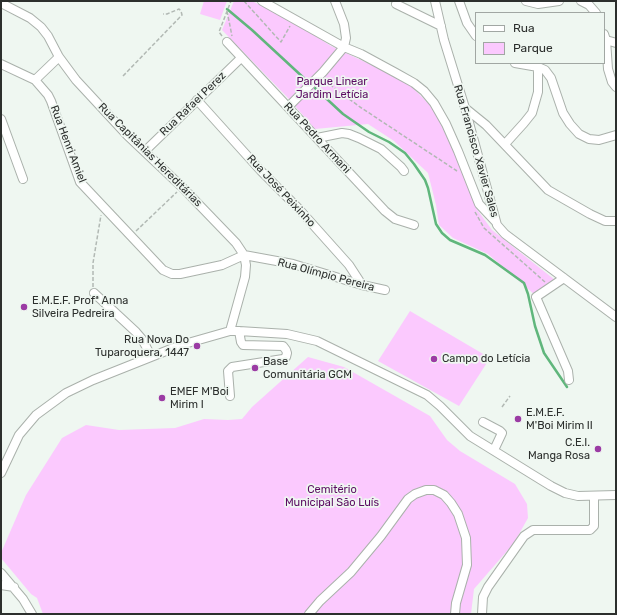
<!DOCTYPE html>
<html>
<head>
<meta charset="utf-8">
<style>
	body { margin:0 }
	#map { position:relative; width:617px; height:615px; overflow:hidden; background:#eff7f1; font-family:Rubik,sans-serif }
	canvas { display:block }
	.frame { position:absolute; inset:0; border:2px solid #2c2f2d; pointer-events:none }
	.legend { position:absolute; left:475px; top:12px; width:130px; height:52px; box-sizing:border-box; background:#eff7f1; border:1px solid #a1a7a3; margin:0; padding:5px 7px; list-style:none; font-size:12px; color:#2c2f2d }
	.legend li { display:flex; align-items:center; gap:8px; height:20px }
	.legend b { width:20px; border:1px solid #a1a7a3 }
</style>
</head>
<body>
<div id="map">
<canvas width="617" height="615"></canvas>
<div class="frame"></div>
<ul class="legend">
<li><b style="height:5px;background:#fff"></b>Rua</li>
<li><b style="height:11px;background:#fbc9fe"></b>Parque</li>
</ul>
</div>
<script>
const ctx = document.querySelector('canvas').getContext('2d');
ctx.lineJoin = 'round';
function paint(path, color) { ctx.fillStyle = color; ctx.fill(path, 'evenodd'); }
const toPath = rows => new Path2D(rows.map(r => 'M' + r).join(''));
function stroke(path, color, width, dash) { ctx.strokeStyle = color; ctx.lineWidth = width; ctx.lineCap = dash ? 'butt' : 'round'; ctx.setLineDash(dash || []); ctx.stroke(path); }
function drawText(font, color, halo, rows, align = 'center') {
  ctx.font = font + ' Rubik,sans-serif'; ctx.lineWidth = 3.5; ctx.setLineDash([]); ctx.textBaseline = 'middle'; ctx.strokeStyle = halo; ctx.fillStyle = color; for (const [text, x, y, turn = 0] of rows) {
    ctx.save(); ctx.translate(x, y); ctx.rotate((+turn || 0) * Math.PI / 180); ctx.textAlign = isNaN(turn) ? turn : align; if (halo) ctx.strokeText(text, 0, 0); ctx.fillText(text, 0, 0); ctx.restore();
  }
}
const green = toPath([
	[204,1,227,1,220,20,200,14],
	[234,1,252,1,297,24,331,46,397,77,411,86,433,108,456,156,476,208,492,230,555,280,535,295,488,254,453,238,439,225,436,205,428,173,394,141,368,124,315,129,287,97,222,30],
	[410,311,490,358,459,406,378,361],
	[308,357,344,367,430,416,447,440,460,451,515,484,527,504,528,518,514,543,474,589,471,614,43,614,37,598,31,594,1,558,1,553,26,495,62,438,86,425,119,430,175,428,204,419,228,420,242,419,252,407]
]);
const stream = toPath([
	[227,9,252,30,306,80],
	[315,88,343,114,369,132,389,142,405,153,414,164,425,180,428,188,436,224,442,233,450,240,485,255,524,283,528,294,535,326,544,353,567,387]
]);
const path = toPath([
	[244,1,281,42,290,26],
	[227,11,232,36],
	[222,36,219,32,231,1],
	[123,76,182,15,181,11,179,9,167,14,163,14],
	[325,81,360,107,457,171],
	[475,212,484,228,545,282],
	[136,231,177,192],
	[93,287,93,263,101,215],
	[502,407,510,396]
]);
const minor = toPath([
	[262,1,344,47,361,54,396,73,414,83,424,91,434,103,446,124,458,151,479,204,496,222],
	[435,1,444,40,465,108,497,225,505,234,616,317],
	[459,1,467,23,476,36],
	[526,1,538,4,559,1],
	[581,1,589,5,596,13],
	[1,3,30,18,41,27,48,36,59,57,76,80,127,135,182,187,236,243,244,255,246,265,245,277,230,331],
	[396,4,441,26],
	[604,34,606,40,608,69,612,82,616,87],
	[606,40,616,43],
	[227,42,385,211,395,219,414,225],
	[515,63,538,67,545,70,551,78,563,113,570,124,579,134,589,139,599,140,616,135],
	[1,64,35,80,59,57],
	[35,80,48,95,51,101,80,182,163,270,172,274,180,274,222,265,244,255,293,264,362,285,385,290],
	[197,100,261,171,298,208,349,265,362,285],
	[288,107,323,72,344,47,346,38,344,24,335,1],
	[465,108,486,125,548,190,590,214,605,221,616,221],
	[1,119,23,179],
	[317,138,342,133,349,134,359,138,381,149,401,167,404,171],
	[505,144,524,123,532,113,538,92,538,67],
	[145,151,241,58],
	[564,278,536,297,568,371,569,380],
	[94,293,136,332,142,339,151,356],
	[230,396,228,371,232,367,283,359,286,357,287,353,286,350,283,346,243,345,241,342,239,331],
	[483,422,500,431,502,433,494,450],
	[1,473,19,435,36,415,66,393,93,380,181,345,230,331,239,331,287,334,317,341,427,395,440,406,470,436,551,486,565,493,578,496,616,495],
	[1,573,23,599,32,614],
	[1,585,14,587],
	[309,614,320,601,351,572,381,536,408,499,415,494,426,490,434,490,444,495,451,503,458,514,466,538,467,565,456,603,455,614],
	[482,614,483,597,488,587,524,536,533,530,590,530,594,526,594,496]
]);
const markers = [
	[24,307,4,"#9b3ba4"],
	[197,346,4,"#9b3ba4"],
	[434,359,4,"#9b3ba4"],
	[255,368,4,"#9b3ba4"],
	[162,398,4,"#9b3ba4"],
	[518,419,4,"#9b3ba4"],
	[598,449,4,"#9b3ba4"]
];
const parkNames = [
	["Parque Linear",332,82],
	["Jardim Letícia",332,95],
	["Cemitério",332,490],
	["Municipal São Luís",332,503]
];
const streetNames = [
	["Rua Rafael Perez",193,104,-44],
	["Rua Pedro Armani",317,138,47],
	["Rua Henri Amiel",68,144,69],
	["Rua Francisco Xavier Sales",476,151,74],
	["Rua Capitânias Hereditárias",150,155,45],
	["Rua José Peixinho",281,191,47],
	["Rua Olímpio Pereira",326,275,15]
];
const poiNames = [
	["E.M.E.F. Profª Anna",32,301],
	["Silveira Pedreira",32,314],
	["Rua Nova Do",189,340,"right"],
	["Tuparoquera, 1447",189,353,"right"],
	["Campo do Letícia",442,359],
	["Base",263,362],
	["Comunitária GCM",263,375],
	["EMEF M'Boi",170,392],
	["Mirim I",170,405],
	["E.M.E.F.",526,413],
	["M'Boi Mirim II",526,426],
	["C.E.I.",590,443,"right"],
	["Manga Rosa",590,456,"right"]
];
paint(green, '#fbc9fe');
stroke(stream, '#60b67c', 2.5);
stroke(minor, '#aab1ab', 10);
stroke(path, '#b2b9b4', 1.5, [4, 2]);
stroke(minor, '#fff', 8);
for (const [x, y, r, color] of markers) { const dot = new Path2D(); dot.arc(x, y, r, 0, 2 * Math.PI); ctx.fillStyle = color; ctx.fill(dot); stroke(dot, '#eff7f1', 1.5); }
drawText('11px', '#5b0a62', '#eff7f1', parkNames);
drawText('11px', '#2c2f2d', '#eff7f1', streetNames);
drawText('11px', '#2c2f2d', '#eff7f1', poiNames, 'left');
</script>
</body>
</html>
